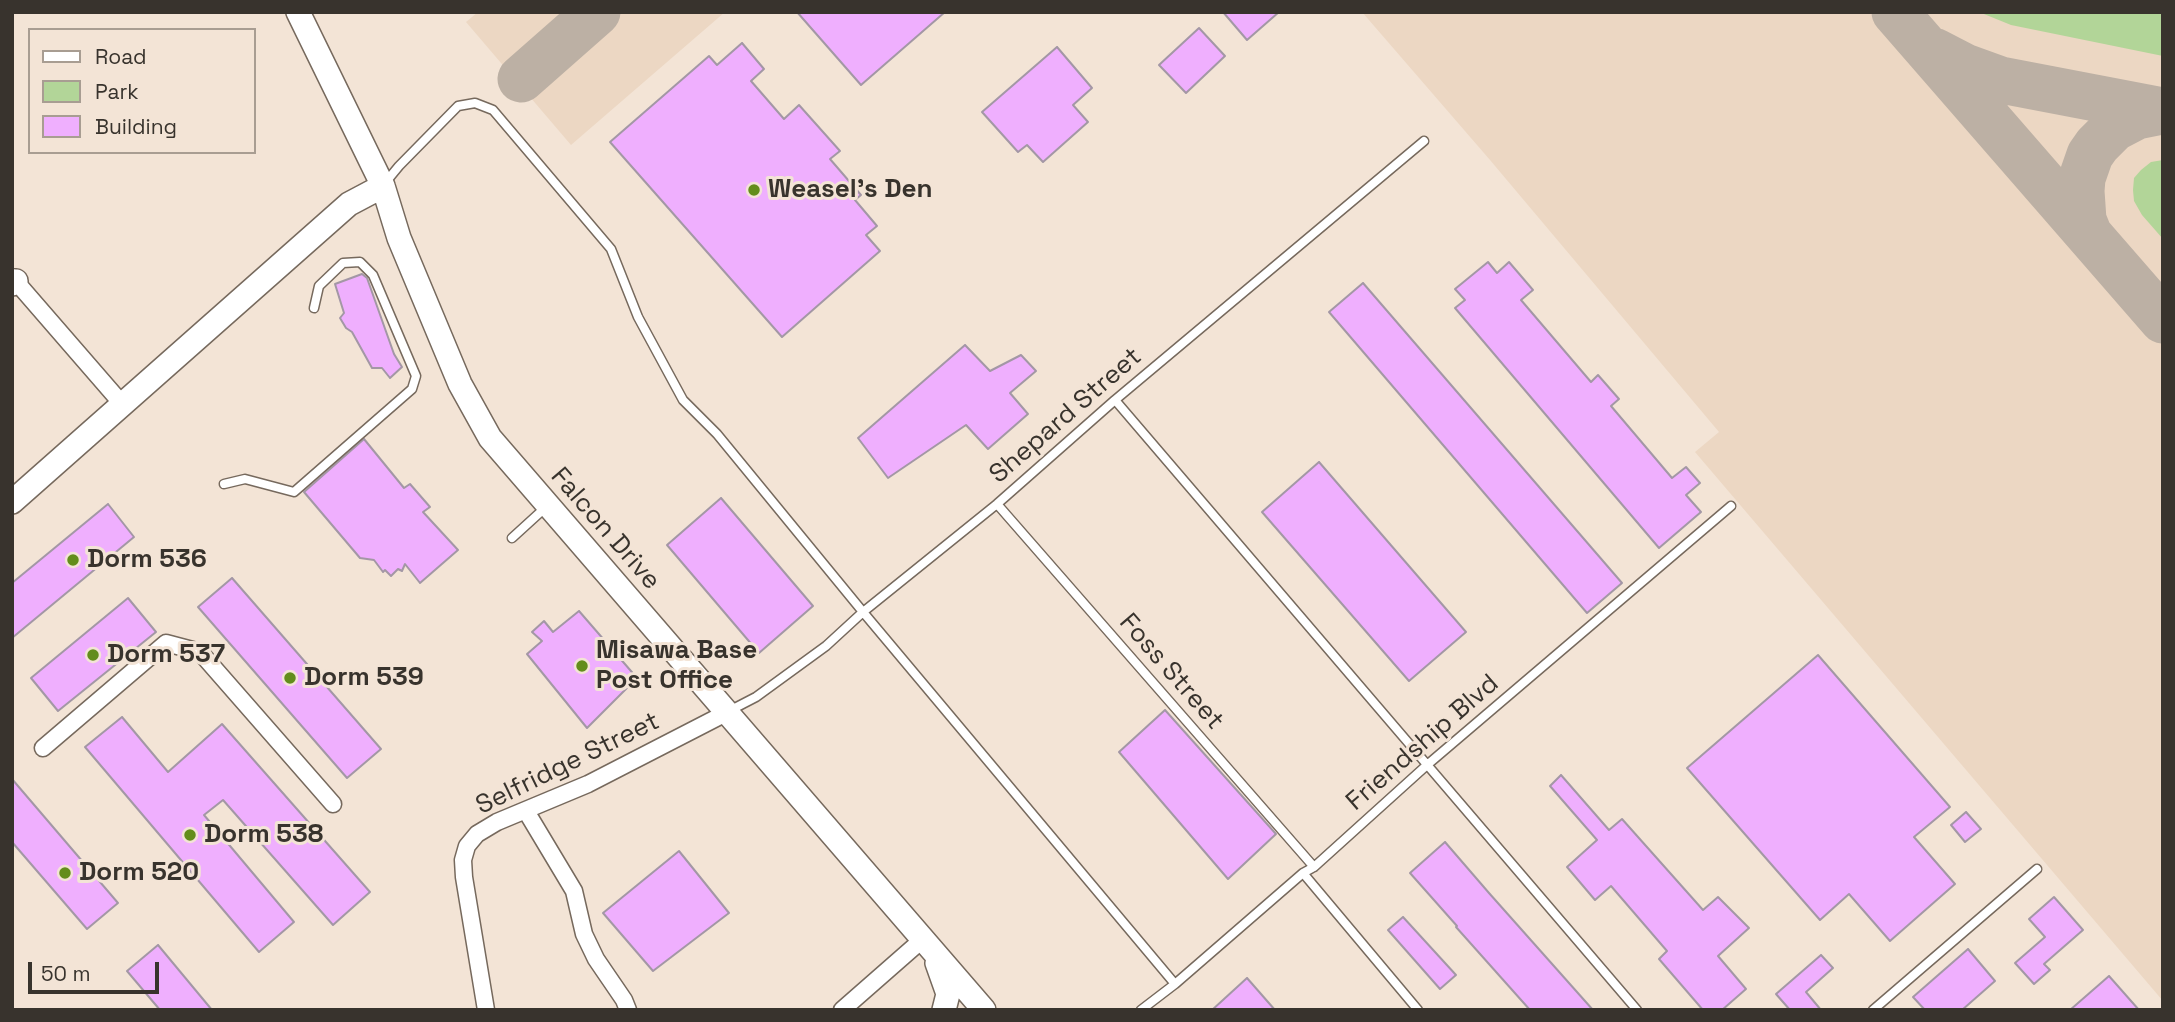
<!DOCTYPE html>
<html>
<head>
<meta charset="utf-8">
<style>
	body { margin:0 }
	#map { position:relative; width:2175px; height:1022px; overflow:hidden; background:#f3e4d6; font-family:"Space Grotesk",sans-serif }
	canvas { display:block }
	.frame { position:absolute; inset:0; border:14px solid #38332d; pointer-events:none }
	.legend { position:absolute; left:28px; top:28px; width:228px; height:126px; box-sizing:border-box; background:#f3e4d6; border:2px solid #a89d92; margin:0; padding:9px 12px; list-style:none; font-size:21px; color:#38332d }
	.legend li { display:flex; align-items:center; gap:14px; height:35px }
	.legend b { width:35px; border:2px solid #a89d92 }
	.scale { position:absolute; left:28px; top:962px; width:131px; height:32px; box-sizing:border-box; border:4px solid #38332d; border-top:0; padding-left:9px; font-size:21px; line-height:24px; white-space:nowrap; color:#38332d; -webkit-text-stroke:5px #f3e4d6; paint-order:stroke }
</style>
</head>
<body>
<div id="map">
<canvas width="2175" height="1022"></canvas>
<div class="frame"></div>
<ul class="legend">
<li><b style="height:9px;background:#fff"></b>Road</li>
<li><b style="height:19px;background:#b2d598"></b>Park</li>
<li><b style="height:19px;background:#efaffe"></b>Building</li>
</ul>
<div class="scale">50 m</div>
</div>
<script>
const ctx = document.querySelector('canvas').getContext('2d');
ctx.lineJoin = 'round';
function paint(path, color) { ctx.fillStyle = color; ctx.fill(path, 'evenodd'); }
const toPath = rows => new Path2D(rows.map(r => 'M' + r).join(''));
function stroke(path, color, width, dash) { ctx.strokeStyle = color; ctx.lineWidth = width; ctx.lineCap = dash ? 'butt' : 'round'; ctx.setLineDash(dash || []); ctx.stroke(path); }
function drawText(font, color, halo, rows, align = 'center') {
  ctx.font = font + ' "Space Grotesk",sans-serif'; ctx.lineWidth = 6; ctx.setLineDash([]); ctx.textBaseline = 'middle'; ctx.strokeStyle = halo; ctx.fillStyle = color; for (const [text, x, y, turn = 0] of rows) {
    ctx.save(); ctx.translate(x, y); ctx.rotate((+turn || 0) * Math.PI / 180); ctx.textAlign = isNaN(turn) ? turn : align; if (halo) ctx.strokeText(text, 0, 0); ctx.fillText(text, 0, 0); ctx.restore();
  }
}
const built = toPath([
	[478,12,725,12,571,145,466,22],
	[1362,12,2163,12,2163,1001,1695,452,1719,432,1490,160]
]);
const green = toPath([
	[1979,12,2163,12,2163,56,2011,25],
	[2163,160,2163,239,2142,215,2134,201,2133,190,2134,178,2141,170,2151,162]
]);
const taxiway = toPath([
	[1895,12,2163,320],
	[1936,52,1965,67,2001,80,2163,111],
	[521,79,597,12],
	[2089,235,2083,220,2081,191,2082,178,2090,155,2097,145,2114,128,2137,116,2162,111]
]);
const building = toPath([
	[797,12,945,12,861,85,797,12],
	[1223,12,1279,12,1247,40,1223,12],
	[1199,28,1225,56,1186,93,1159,65,1199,28],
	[742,43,764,69,751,81,784,119,799,105,840,151,830,159,861,195,855,200,877,226,866,235,880,251,782,337,610,142,709,56,717,65,742,43],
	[1057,47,1092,88,1073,105,1088,122,1043,162,1027,145,1018,152,982,112,1057,47],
	[1488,262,1497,273,1509,262,1533,290,1521,300,1591,382,1598,375,1619,399,1611,406,1672,478,1686,467,1700,483,1686,495,1701,512,1659,548,1455,308,1465,300,1455,289,1488,262],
	[362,274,367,278,394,354,402,367,390,378,382,368,372,368,352,332,346,328,340,318,344,313,335,284,362,274],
	[1363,283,1622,583,1587,613,1329,312,1363,283],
	[965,345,990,371,1021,355,1036,371,1010,393,1028,414,988,449,966,425,888,478,858,438,965,345],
	[364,439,404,488,410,484,430,507,423,512,458,550,420,583,405,564,402,571,398,569,391,576,385,570,383,572,374,560,360,558,304,492,364,439],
	[1319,462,1466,632,1409,681,1262,512,1319,462],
	[721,498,813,606,759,653,667,545,721,498],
	[108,504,134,537,12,638,12,583,108,504],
	[232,578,381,749,347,778,198,607,232,578],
	[128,598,156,632,58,711,31,678,128,598],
	[579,611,637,678,587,728,527,654,542,641,532,632,544,621,553,632,579,611],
	[1818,655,1950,807,1914,837,1955,884,1890,941,1849,894,1820,920,1687,768,1818,655],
	[1165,710,1276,834,1228,879,1119,752,1165,710],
	[122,717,168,772,222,724,370,892,333,925,223,800,204,815,294,922,259,952,85,747,122,717],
	[1561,775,1609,830,1622,819,1703,910,1718,897,1749,928,1718,956,1746,989,1722,1010,1703,1010,1659,959,1667,951,1611,886,1595,900,1567,867,1597,840,1550,786,1561,775],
	[12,779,118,903,87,929,12,842,12,779],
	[1966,812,1981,829,1965,842,1951,825,1966,812],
	[1445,842,1489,893,1593,1010,1530,1010,1456,927,1457,926,1410,873,1445,842],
	[679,851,729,913,653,971,603,913,679,851],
	[2054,897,2083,930,2044,964,2050,970,2034,984,2015,963,2045,937,2029,919,2054,897],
	[1403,917,1456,975,1440,989,1388,930,1403,917],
	[158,945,212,1010,160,1010,127,971,158,945],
	[1968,949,1995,981,1962,1010,1925,1010,1913,997,1968,949],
	[1821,955,1833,968,1806,992,1821,1010,1790,1010,1776,994,1821,955],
	[2109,976,2139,1010,2070,1010,2109,976],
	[1247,978,1275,1010,1212,1010,1247,978]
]);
const lane = toPath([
	[385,183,399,166,458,106,475,103,493,110,611,249,638,317,683,400,717,434,863,612,1175,984],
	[1115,400,1637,1010],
	[224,484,245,479,294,492,412,389,416,376,373,275,360,262,343,263,319,286,314,308],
	[997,504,1314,867],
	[512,538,546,507],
	[729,711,756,697,826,646,863,612,997,504,1115,400,1424,141],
	[1303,873,1418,1010],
	[1141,1010,1175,984,1303,873,1314,867,1427,765,1731,506],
	[1873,1010,2037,869]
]);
const street = toPath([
	[12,277,123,405],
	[43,748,166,643,200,652,333,804],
	[526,811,574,891,584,934,596,959,624,1000,628,1010],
	[486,1010,464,877,463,860,467,846,477,834,497,822,588,784,728,712],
	[842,1010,923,939]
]);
const secondary = toPath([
	[298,12,383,186,399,238,460,384,490,438,984,1010],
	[12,284,16,281],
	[12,502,349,204,383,186],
	[937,963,948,994,944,1010]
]);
const markers = [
	[754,190,7,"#638d1b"],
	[73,560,7,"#638d1b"],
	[93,655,7,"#638d1b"],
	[582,666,7,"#638d1b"],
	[290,678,7,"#638d1b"],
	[190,835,7,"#638d1b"],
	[65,873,7,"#638d1b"]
];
const poiNames = [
	["Weasel's Den",768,190],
	["Dorm 536",87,560],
	["Misawa Base",596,651],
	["Post Office",596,681],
	["Dorm 537",107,655],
	["Dorm 539",304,678],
	["Dorm 538",204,835],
	["Dorm 520",79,873]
];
const streetNames = [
	["Shepard Street",1066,416,-41],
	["Falcon Drive",605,529,49],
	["Foss Street",1171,672,49],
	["Friendship Blvd",1423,743,-41],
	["Selfridge Street",568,764,-26]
];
paint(built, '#ecd7c3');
paint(green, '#b2d598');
stroke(taxiway, '#bcb0a4', 47);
paint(building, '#efaffe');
stroke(building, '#a397a5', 2);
stroke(lane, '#76695d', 11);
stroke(street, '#76695d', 19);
stroke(secondary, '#76695d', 26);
stroke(lane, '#fff', 8);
stroke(street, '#fff', 16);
stroke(secondary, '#fff', 23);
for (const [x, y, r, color] of markers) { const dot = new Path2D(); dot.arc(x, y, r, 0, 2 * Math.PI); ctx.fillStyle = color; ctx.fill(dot); stroke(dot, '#f3e4d6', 2.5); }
drawText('bold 26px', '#38332d', '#f3e4d6', poiNames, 'left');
drawText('26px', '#38332d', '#f3e4d6', streetNames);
</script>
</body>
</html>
